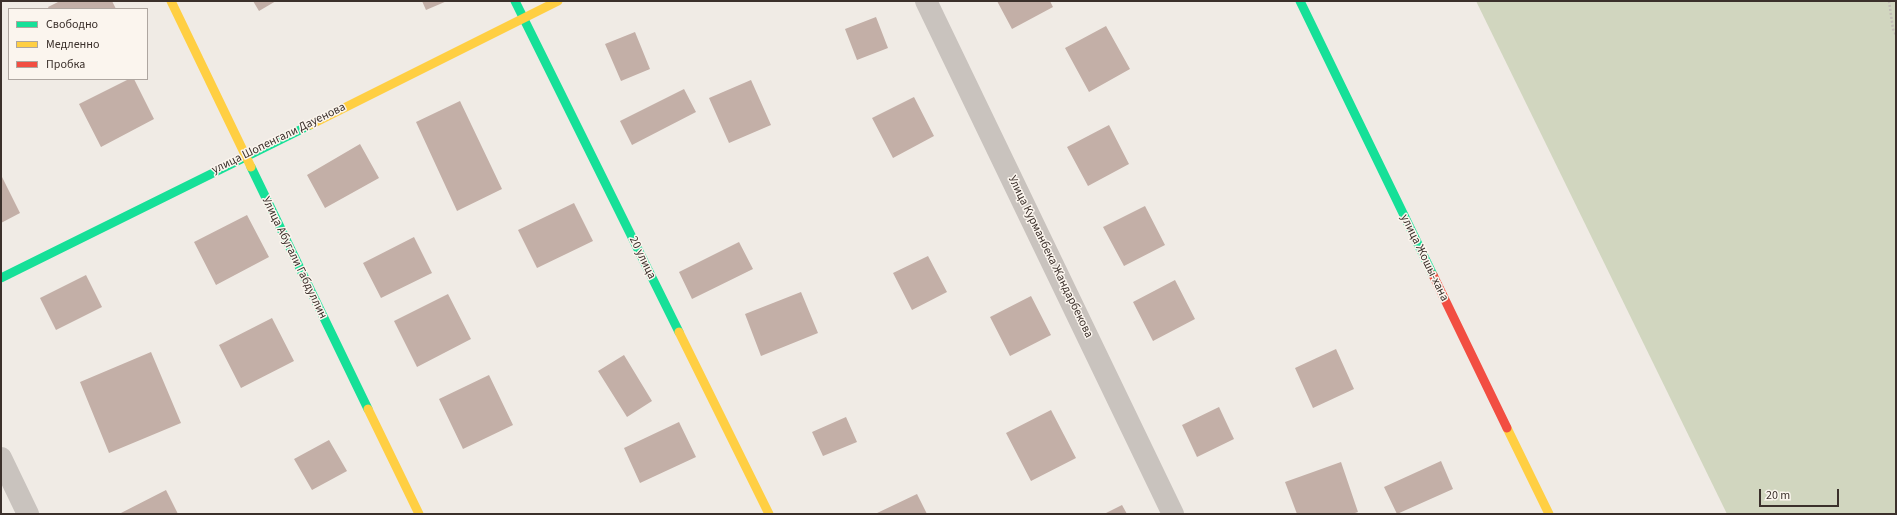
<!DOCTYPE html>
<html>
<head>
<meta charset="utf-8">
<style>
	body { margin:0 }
	#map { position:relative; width:1897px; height:515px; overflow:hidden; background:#f0ebe5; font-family:"Source Sans 3",sans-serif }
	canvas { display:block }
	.frame { position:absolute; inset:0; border:2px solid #3b302b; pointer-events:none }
	.legend { position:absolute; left:8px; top:8px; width:140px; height:72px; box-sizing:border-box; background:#fbf5ee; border:1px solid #aea6a0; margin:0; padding:5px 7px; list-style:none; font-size:12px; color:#3b302b }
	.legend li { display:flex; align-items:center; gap:8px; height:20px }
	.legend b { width:20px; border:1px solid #aea6a0 }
	.scale { position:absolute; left:1759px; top:489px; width:80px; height:18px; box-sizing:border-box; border:2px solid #3b302b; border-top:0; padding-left:5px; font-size:12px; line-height:14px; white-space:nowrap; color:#3b302b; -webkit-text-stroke:3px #fbf5ee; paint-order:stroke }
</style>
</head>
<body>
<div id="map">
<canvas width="1897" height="515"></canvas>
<div class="frame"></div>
<ul class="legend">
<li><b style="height:5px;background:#16e098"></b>Свободно</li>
<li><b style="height:5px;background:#ffcf43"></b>Медленно</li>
<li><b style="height:5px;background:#f24e42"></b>Пробка</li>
</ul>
<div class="scale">20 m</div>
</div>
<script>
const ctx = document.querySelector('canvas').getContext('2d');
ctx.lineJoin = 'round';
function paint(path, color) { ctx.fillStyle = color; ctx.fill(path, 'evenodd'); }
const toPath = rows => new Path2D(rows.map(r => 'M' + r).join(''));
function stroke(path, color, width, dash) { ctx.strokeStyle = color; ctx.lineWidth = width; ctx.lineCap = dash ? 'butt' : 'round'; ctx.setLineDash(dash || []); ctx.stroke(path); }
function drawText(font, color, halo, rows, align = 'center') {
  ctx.font = font + ' "Source Sans 3",sans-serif'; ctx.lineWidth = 3; ctx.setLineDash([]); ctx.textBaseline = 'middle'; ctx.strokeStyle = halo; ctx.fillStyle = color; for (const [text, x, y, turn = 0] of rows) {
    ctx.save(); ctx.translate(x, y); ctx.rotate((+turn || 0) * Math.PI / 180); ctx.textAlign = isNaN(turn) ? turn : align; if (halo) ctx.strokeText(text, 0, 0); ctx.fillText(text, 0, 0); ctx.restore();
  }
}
const green = toPath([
	[1476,1,1896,1,1896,514,1727,514]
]);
const building = toPath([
	[60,1,112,1,116,9,49,9,48,7],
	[253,1,276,1,259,11],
	[422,1,447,1,426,10],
	[997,1,1050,1,1053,7,1012,29],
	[876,17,888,48,857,60,845,29],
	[1106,26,1130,69,1089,92,1065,48],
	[635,32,650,69,621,81,605,44],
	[129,79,134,79,154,119,101,147,79,104],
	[751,80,771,125,729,143,709,98],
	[684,89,696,112,632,145,620,121],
	[914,97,934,136,893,158,872,118],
	[460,101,502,189,457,211,416,122],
	[1109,125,1129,164,1088,186,1067,147],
	[360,144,379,178,325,208,307,175],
	[1,175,20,213,1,223],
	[574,203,593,241,537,268,518,230],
	[1145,206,1165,245,1124,266,1103,227],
	[247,215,269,257,216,285,194,242],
	[414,237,432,273,381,298,363,263],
	[739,242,753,269,692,299,679,272],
	[928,256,947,292,912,310,893,273],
	[86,275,102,307,56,330,40,298],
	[1175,280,1195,319,1153,341,1133,302],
	[801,292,818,333,761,356,745,314],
	[448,294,471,339,417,367,394,321],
	[1031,296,1051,335,1010,356,990,317],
	[272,318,294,361,241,388,219,345],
	[1336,349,1354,389,1313,408,1295,368],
	[151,352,181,423,109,453,80,382],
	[624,355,652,401,627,417,598,371],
	[489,375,513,425,463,449,439,399],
	[1219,407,1234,439,1197,457,1182,425],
	[1051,410,1076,458,1031,481,1006,433],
	[846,417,857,442,823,456,812,432],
	[679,422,696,457,640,483,624,448],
	[329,440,347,471,312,490,294,459],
	[1441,461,1453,489,1397,514,1384,487],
	[1341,462,1358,512,1352,514,1297,514,1285,482],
	[166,490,178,514,119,514],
	[917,494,927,514,875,514],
	[1122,505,1127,514,1104,514]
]);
const path = toPath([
	[1889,1,1893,29,1896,35]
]);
const street = toPath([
	[926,1,1173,514],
	[1,458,28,514]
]);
const fast = toPath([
	[515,1,679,332],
	[1300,1,1433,275],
	[251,167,368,409],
	[1,278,310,125]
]);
const slow = toPath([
	[171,1,251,167],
	[310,125,558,1],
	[679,332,769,514],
	[368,409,419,514],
	[1507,428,1549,514]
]);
const jam = toPath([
	[1433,275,1507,428]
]);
const streetNames = [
	["улица Шопенгали Дауенова",279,139,-26],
	["Улица Курманбека Жандарбекова",1050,257,64],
	["Улица Абугали Габдуллин",294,258,64],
	["20 улица",642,258,64],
	["улица Жошы-хана",1424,258,64]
];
paint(green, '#d1d6bf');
paint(building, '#c3afa7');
stroke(path, '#c2bbb6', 2.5, [2, 2]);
stroke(street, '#c9c3be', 22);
stroke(fast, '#16e098', 9);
stroke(slow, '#ffcf43', 9);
stroke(jam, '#f24e42', 9);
drawText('12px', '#3b302b', '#fbf5ee', streetNames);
</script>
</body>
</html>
